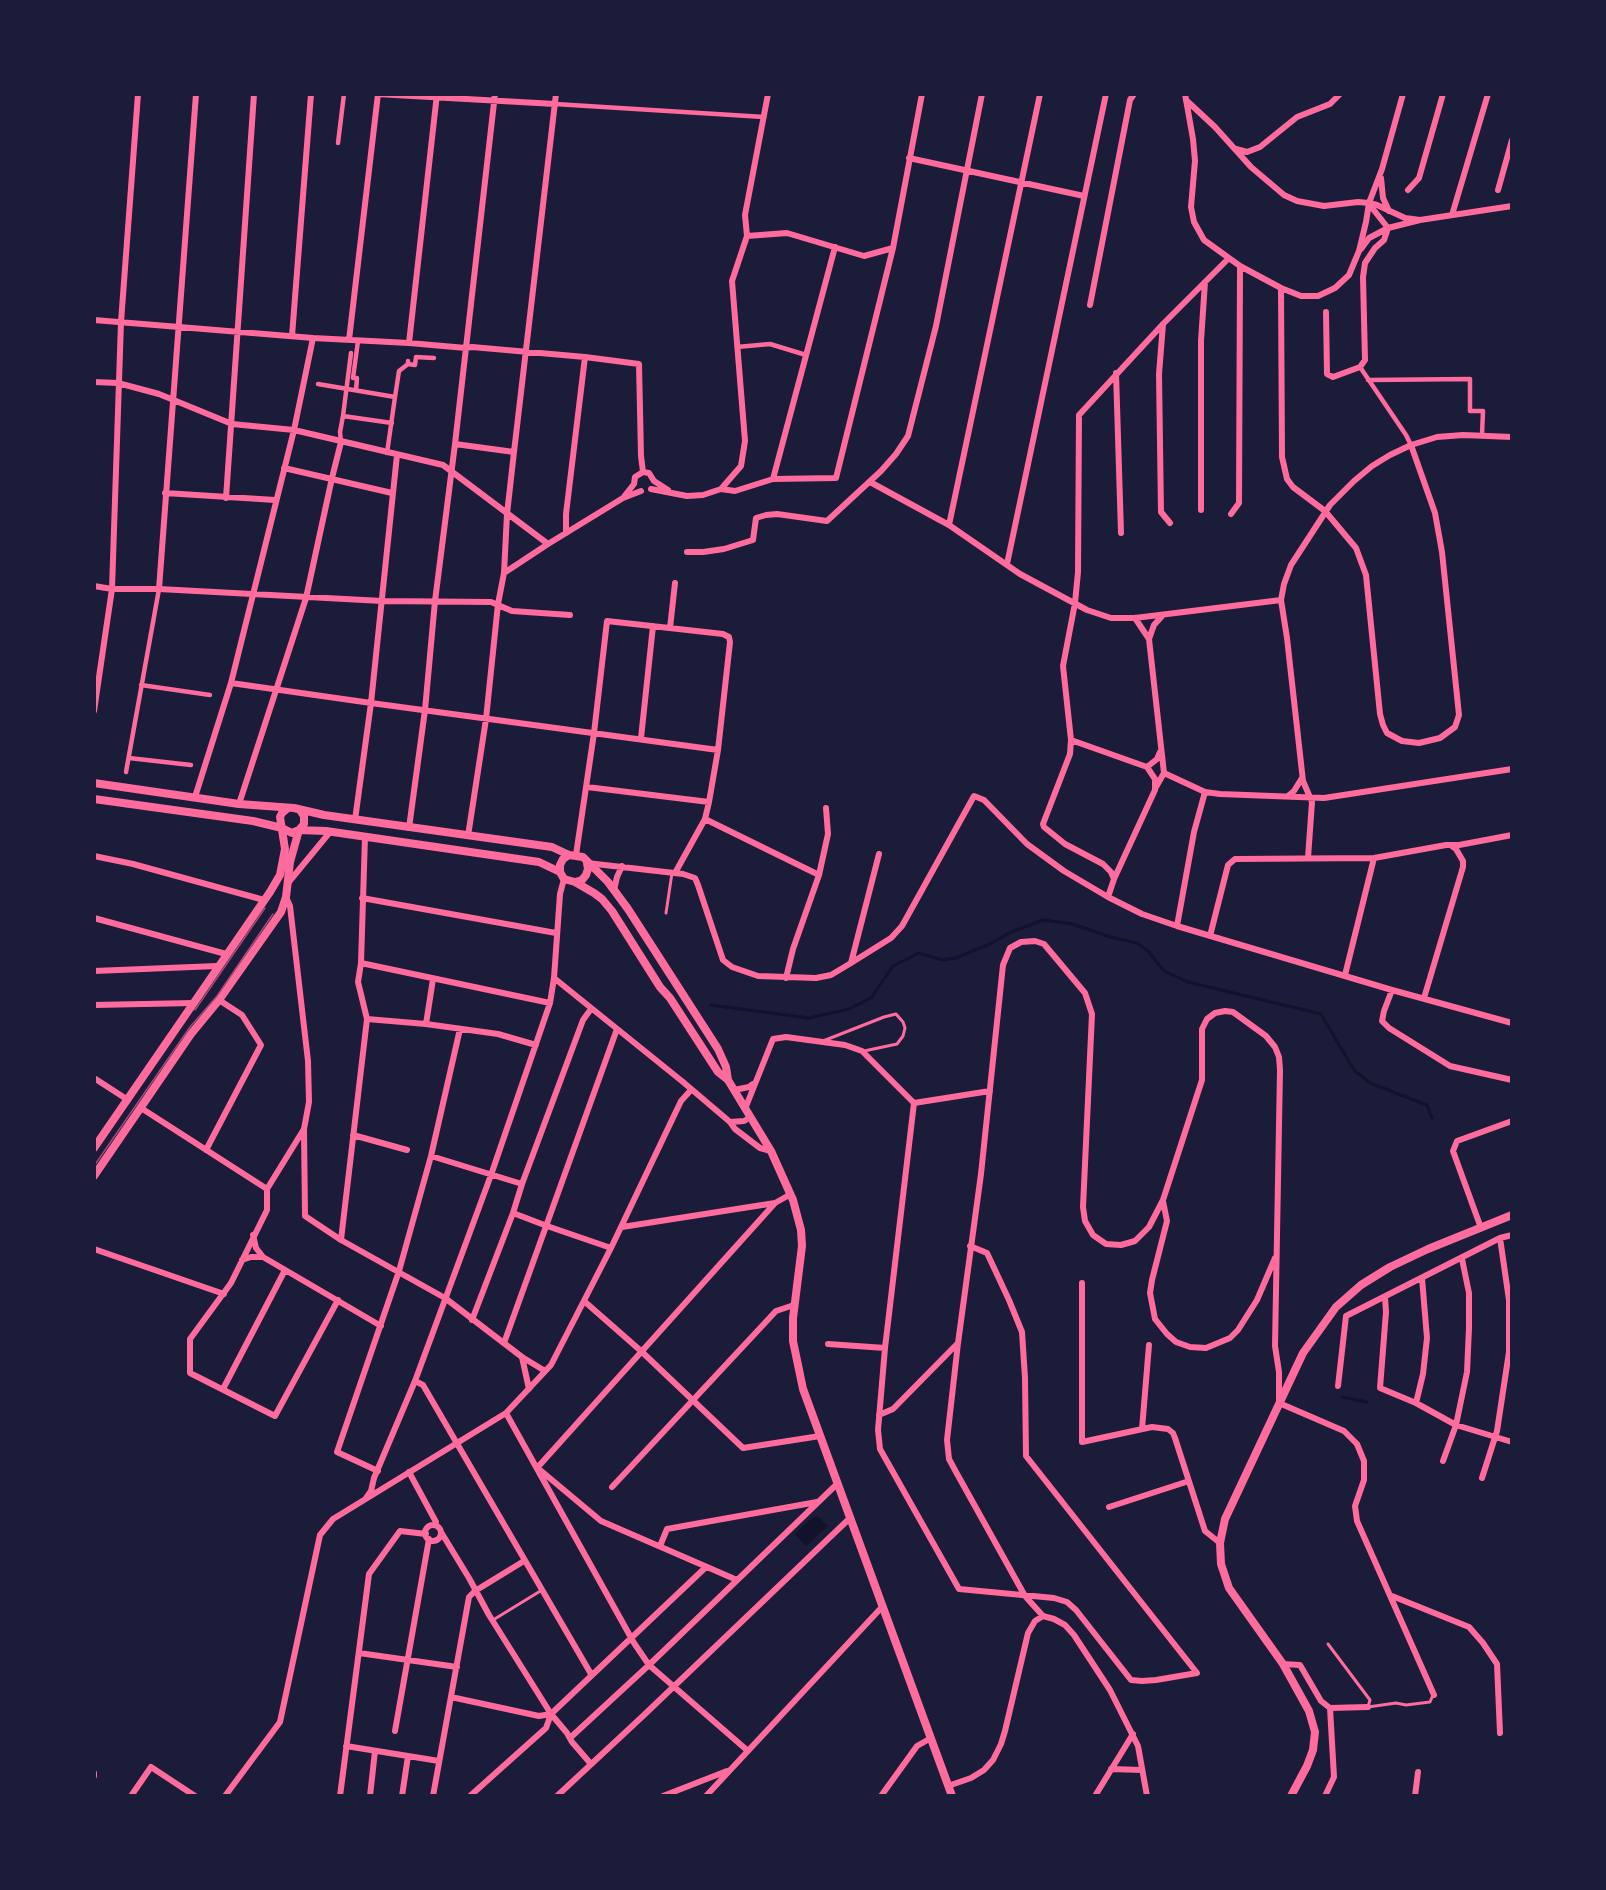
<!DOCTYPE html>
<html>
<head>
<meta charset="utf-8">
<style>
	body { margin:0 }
	#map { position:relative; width:1606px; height:1890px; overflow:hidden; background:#1b1b3a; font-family:Manrope,sans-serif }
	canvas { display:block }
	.frame { position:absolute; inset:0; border:96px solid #1b1b3a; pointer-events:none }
</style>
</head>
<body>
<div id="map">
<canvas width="1606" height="1890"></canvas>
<div class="frame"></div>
</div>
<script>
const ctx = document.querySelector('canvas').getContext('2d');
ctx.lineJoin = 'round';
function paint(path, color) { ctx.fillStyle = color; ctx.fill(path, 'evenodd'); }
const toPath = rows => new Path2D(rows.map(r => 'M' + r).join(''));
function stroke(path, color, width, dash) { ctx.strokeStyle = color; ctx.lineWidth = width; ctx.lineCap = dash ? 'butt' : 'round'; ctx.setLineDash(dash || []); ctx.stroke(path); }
const water = toPath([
	[817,1516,828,1526,806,1546,795,1534,813,1517,814,1518]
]);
const stream = toPath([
	[711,1005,809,1018,849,1009,871,998,893,966,919,953,942,960,956,958,990,944,1011,932,1043,920,1073,924,1110,937,1137,943,1148,951,1164,971,1188,982,1321,1014,1354,1070,1370,1083,1427,1105,1432,1118],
	[1342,1397,1367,1402]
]);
const service = toPath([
	[666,913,672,873],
	[823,1041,884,1017,896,1014,903,1022,905,1028,903,1036,897,1044,864,1051],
	[493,1620,542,1590],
	[1328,1644,1370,1700,1368,1707,1396,1703,1406,1705,1430,1702,1433,1695]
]);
const pedestrian = toPath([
	[555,104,764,117],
	[338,143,344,94],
	[737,347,770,344,806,355],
	[351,353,343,416,392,423],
	[408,364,415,365,416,357,434,358],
	[1360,367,1406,435,1411,445],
	[1368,380,1470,379,1470,411,1483,411,1482,435],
	[318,384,395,397,387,453],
	[356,390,357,378,353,378,358,341],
	[395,397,399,371,408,364,408,361],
	[341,442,340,432,343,416],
	[141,685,210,695],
	[129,758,191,765],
	[126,772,159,589]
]);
const minor = toPath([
	[377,94,555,104],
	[1185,94,1193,139,1195,161,1191,207,1194,222,1204,240,1240,266,1281,288,1301,296,1318,296,1335,288,1349,275,1359,251,1366,222,1369,203,1382,169,1403,94],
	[1186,100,1215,127,1251,167,1284,195,1297,201,1324,206,1358,202,1369,203,1377,205,1405,218,1420,220],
	[1236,149,1247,152,1260,147,1297,117,1330,104,1340,94],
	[909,158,1084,196],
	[1381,178,1383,198,1389,211],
	[1408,190,1419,178,1443,94],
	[1498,190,1512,140],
	[1452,215,1488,94],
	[747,236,787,233,864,256,893,248],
	[1361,249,1369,238,1388,228,1420,220,1512,206],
	[1281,288,1282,457,1287,479,1293,487,1325,511,1356,548,1366,575,1380,714,1383,725,1387,733,1402,741,1419,743,1440,738,1455,727,1459,715,1442,552,1435,513,1411,445],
	[1090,305,1130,100,1134,94],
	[1326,312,1327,374,1333,377,1360,367,1365,360,1363,277,1365,263,1375,248,1384,240,1388,228,1369,204],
	[94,320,313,338,409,343,466,348,472,347,585,357,639,364,641,456,643,472],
	[1163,324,1159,374,1161,512,1170,523],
	[292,336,311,94],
	[349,340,378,94],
	[409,343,437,94],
	[1116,373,1121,533],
	[94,382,118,383,159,394,232,424,294,430,443,465,548,544],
	[455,444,514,452],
	[284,468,392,493],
	[643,472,649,473,654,481,668,490],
	[773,479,835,247],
	[870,482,949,525,1020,574,1087,610,1111,618,1135,618,1281,600],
	[651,489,687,496,703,495,721,489,741,466,745,441,732,281,747,236,745,215,768,94],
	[721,489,735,491,773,479,836,478,893,248,922,94],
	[165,493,275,500],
	[226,498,254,94],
	[623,498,634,484,635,477,643,472],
	[1201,510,1201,341,1205,282],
	[1231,514,1239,503,1240,266],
	[949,525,1040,94],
	[566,533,566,514,585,357],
	[687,552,703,552,724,549,753,540,756,518,766,515,777,514,827,521,881,471,896,454,908,436,936,326,982,94],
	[1007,564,1106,94],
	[504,573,548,544,623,498,641,491],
	[94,586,112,589,159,589,382,601,491,602,512,611,570,615],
	[159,589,196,94],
	[1135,618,1149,639,1164,773,1156,787],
	[670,628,675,583],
	[1149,639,1154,625,1163,615],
	[231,683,371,703,718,750],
	[94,711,112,589,121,322,138,94],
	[641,738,653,626],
	[1071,740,1147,767,1155,779,1155,790,1114,879,1108,897],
	[1147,767,1157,759,1160,752],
	[1164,773,1205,792,1220,794,1324,798,1512,769],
	[587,787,709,802],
	[1288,796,1294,791,1302,778],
	[195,797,231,683,294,430,313,338],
	[239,804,306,598,332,478,341,442],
	[705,819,819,875],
	[355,820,371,703,397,455],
	[409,828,425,710,435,601,455,444,495,94],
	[468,836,486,719,498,604,504,573,507,514,514,452,556,94],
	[576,855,594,733,607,621,723,634,729,637,730,642,718,750,709,802,705,819,675,873],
	[94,856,133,864,264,900],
	[1308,858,1312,802,1303,781,1287,638,1281,600,1284,584,1291,565,1330,505,1354,481,1372,466,1390,455,1411,445,1437,437,1463,435,1512,437],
	[587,863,683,874,695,878,698,885,723,960,732,967,758,976,816,978,831,975,851,963,891,938,902,926,974,796,984,800,1027,844,1064,871,1108,897,1142,914,1177,926,1392,990,1512,1023],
	[1114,879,1111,872,1103,864,1065,844,1044,827,1043,824,1070,754,1071,740,1063,666,1075,603,1078,572,1079,415,1163,324,1229,258],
	[288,883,330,832],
	[614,890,617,877,622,866],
	[286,897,290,906,308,1061,309,1102,304,1129,305,1216,341,1240,445,1298,522,1357,545,1371],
	[362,898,556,933],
	[94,918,226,954],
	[1177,926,1194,832,1205,792],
	[1210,936,1228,865,1235,859,1374,858,1446,845,1459,845,1512,835],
	[361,963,550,1003],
	[851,963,879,854],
	[94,971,217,966],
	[1345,975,1374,858],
	[554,978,683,1082,730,1122,735,1129,760,1148,771,1151],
	[786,978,793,949,819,875,828,834,826,808],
	[1392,990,1384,1011,1382,1021,1389,1028,1450,1066,1512,1080],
	[1424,998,1463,867,1463,861,1456,849,1452,846],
	[94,1005,194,1003],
	[367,1019,426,1024,498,1034,536,1045],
	[426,1024,433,979],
	[94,1078,128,1100],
	[734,1090,749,1087,753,1084],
	[141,1108,267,1189],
	[745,1109,773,1039,786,1037,845,1045,862,1051,914,1103],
	[730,1122,744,1121,751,1117],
	[304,1129,267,1189,267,1210,231,1283,190,1339,190,1373,275,1416,338,1300],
	[353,1135,407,1150],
	[206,1150,261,1045,242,1015,219,1000],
	[431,1156,522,1184],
	[1163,1201,1167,1221,1152,1280,1150,1293,1155,1319,1167,1334,1176,1342,1190,1347,1206,1348,1230,1338,1238,1330,1257,1300,1275,1258],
	[513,1213,547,1226,611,1248],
	[622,1227,775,1203,791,1194],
	[1481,1228,1453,1151,1457,1141,1512,1121],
	[253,1235,256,1248,263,1257,381,1326],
	[341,1240,367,1019,358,982,361,963,365,837],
	[970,1246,987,1253,1009,1300,1022,1332,1025,1378,1026,1456,1197,1673,1156,1680,1142,1681,1131,1680,1076,1610,1067,1602,1054,1598,959,1589,880,1449,878,1430,885,1348,914,1103,990,1091],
	[94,1249,224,1294],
	[242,1260,251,1257,263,1257],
	[1082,1283,1082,1442,1152,1427,1168,1429,1173,1433,1175,1438,1205,1531,1220,1543],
	[1385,1297,1386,1312,1380,1388,1416,1403,1456,1425,1512,1442],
	[584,1301,641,1351,743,1448,820,1436],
	[472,1320,513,1213,522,1184,583,1020,591,1009],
	[504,1343,617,1029],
	[828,1344,885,1348],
	[522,1357,529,1389],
	[415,1381,423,1385,591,1674],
	[1338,1386,1346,1316,1500,1238,1512,1235],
	[223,1389,285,1270],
	[1416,1403,1423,1374,1427,1338,1422,1278],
	[506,1413,634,1643,649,1665,748,1751],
	[879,1415,893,1409,958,1343],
	[1142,1429,1149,1345],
	[1443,1461,1456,1425,1467,1372,1469,1328,1469,1293,1462,1259],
	[537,1468,775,1203],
	[540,1470,601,1521,737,1580],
	[378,1471,337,1452,399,1271,431,1156,460,1029],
	[409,1472,436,1522,435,1525],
	[1482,1478,1497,1431,1509,1352,1509,1300,1500,1238],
	[612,1487,776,1311,794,1305],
	[366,1498,371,1491,374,1478,415,1381,491,1175,550,1003,554,978,560,894,564,879],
	[1109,1507,1189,1481],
	'425 1533a8 8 0 1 1 16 0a8 8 0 1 1-16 0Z',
	[441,1532,469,1578,489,1615,551,1714,567,1733,572,1742,591,1764],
	[660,1546,667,1529,817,1502],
	[1392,1596,1469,1627,1483,1643,1497,1664,1500,1733],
	[1043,1616,1025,1596,956,1472,949,1459,947,1440,958,1343,981,1174,1003,965,1010,948,1021,942,1035,941,1044,944,1085,993,1092,1014,1083,1207,1085,1221,1093,1235,1106,1244,1121,1245,1135,1241,1149,1227,1163,1200,1202,1080,1202,1029,1207,1019,1215,1013,1225,1011,1233,1012,1266,1036,1275,1047,1279,1057,1280,1070,1275,1346,1279,1372,1279,1403,1344,1431,1357,1444,1364,1461,1364,1480,1355,1506,1357,1521,1434,1695],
	[359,1653,457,1667],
	[1283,1664,1300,1665,1321,1701,1330,1708,1368,1707],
	[451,1697,539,1716,551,1714],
	[395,1731,429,1539],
	[570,1738,649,1665,837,1484],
	[346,1746,439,1761],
	[1111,1769,1142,1770],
	[94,1773,94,1776],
	[948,1786,971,1778,984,1770,993,1760,1001,1744,1005,1731,1028,1633,1035,1621,1043,1616,1054,1619,1065,1625,1074,1635,1110,1690,1138,1746,1147,1796],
	[131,1796,151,1767,195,1796],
	[225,1796,280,1722,320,1535,333,1519,506,1413,551,1365,611,1248,681,1101,691,1090],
	[340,1796,369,1574,400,1531,426,1534],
	[370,1796,375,1751],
	[402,1796,408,1756],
	[433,1796,469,1597,475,1591,524,1561],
	[470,1796,546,1728,551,1714,706,1567],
	[557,1796,644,1715,850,1518],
	[663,1796,727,1771],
	[706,1796,882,1607],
	[881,1796,917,1746,931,1738],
	[1095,1796,1133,1734],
	[1325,1796,1334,1777,1330,1708],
	[1415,1796,1418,1772]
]);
const secondary = toPath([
	[94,783,239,804,294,808,324,815,552,847,569,855,583,857,608,882,628,909,718,1049,726,1067,728,1080],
	[94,799,253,821,282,828,292,833,299,830,326,831,539,862,560,872],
	[569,855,563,859,560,865,560,872,564,879,575,882,594,893,602,899,612,911,660,987,670,998,718,1072,728,1080,771,1151,793,1200,801,1230,802,1246,793,1318,793,1341,803,1389,952,1796],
	[575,882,582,880,586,875,588,869,587,863],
	[94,1148,270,892,280,875,285,849,280,817,282,813,288,808],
	[94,1176,191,1034,219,1000,281,912,286,897,290,862,299,830,304,824,304,816,300,810],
	[1291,1796,1307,1766,1313,1750,1315,1732,1309,1711,1283,1664,1229,1588,1221,1564,1220,1543,1225,1519,1303,1353,1336,1307,1361,1285,1390,1267,1428,1249,1512,1215]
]);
const tram = toPath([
	[195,1010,265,908],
	[94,1166,190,1027,217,996,273,914]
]);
paint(water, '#12122b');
stroke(stream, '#12122b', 3);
stroke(service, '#ff6b9d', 3);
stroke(pedestrian, '#ff6b9d', 4.5);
stroke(minor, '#ff6b9d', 6);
stroke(secondary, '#ff6b9d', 8);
stroke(tram, '#a44b75', 1.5);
</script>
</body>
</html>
